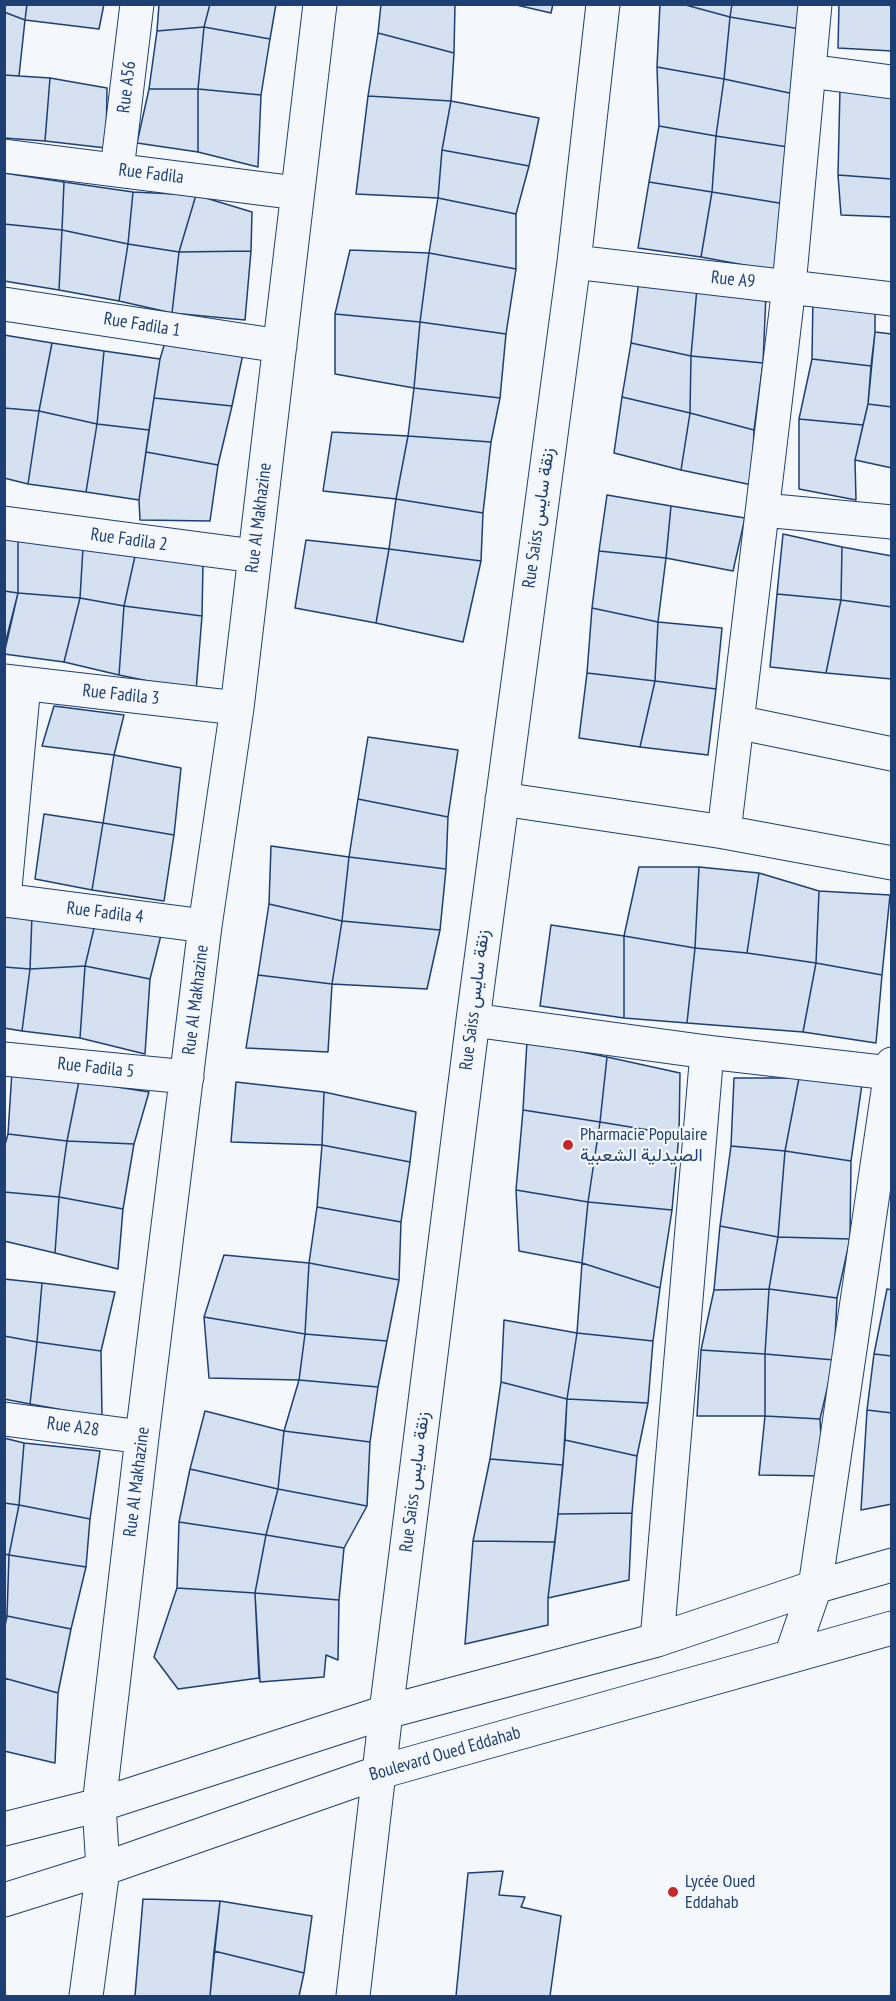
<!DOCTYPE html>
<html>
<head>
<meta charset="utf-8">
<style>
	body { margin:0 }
	#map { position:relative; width:896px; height:2001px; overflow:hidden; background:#f4f7fb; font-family:"PT Sans Narrow",sans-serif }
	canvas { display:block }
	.frame { position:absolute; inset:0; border:6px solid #1d3f73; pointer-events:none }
</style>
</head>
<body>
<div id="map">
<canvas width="896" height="2001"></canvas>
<div class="frame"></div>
</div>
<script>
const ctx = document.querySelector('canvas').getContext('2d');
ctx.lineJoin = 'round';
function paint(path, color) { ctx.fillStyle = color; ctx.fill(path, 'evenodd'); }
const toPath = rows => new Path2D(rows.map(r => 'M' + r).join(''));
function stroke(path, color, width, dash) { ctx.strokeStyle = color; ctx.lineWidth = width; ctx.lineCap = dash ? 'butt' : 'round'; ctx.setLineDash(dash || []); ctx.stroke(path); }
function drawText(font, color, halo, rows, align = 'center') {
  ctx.font = font + ' "PT Sans Narrow",Vazirmatn,sans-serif'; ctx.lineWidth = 4.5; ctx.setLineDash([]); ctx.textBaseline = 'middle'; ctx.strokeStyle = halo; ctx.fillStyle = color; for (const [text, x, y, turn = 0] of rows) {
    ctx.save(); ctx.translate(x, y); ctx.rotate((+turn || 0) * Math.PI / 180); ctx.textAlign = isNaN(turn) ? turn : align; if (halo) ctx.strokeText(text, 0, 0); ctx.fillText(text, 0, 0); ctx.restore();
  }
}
const building = toPath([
	[4,4,27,4,25,20,4,12,4,4],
	[27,4,104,4,99,29,25,20,27,4],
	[159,4,210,4,204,27,157,31,159,4],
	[210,4,276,4,270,39,204,27,210,4],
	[381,4,455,4,454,53,378,33,381,4],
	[512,4,553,4,551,13,512,4],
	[660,4,682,4,730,17,724,79,657,67,660,4],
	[682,4,732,4,730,17,682,4],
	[732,4,803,4,800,29,730,17,732,4],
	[839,4,892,4,892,51,838,48,839,4],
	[4,12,25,20,19,76,4,75,4,12],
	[730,17,800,29,794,94,724,79,730,17],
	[204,27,198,89,149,89,157,31,204,27],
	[204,27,270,39,261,95,198,89,204,27],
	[378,33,454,53,451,101,368,96,378,33],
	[657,67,724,79,716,136,659,126,657,67],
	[4,75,50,78,45,141,4,138,4,75],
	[50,78,107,88,106,148,45,141,50,78],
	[724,79,794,94,788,147,716,136,724,79],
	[840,88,892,96,892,179,838,175,840,88],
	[149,89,198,89,198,152,137,143,149,89],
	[198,89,261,95,258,167,198,152,198,89],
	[368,96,451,101,442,150,438,198,356,194,368,96],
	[451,101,539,118,529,166,442,150,451,101],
	[659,126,716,136,712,192,649,182,659,126],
	[716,136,788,147,785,204,712,192,716,136],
	[442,150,529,166,516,214,438,198,442,150],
	[4,173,64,182,62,230,4,224,4,173],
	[838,175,892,179,892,217,841,215,838,175],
	[64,182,133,192,128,244,62,230,64,182],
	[649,182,712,192,701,257,638,248,649,182],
	[133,192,196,195,179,252,128,244,133,192],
	[712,192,785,204,776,271,701,257,712,192],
	[196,195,252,212,251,251,179,252,196,195],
	[438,198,516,214,516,269,429,253,438,198],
	[4,224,62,230,59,290,4,281,4,224],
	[62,230,128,244,119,301,59,290,62,230],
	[128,244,179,252,172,313,119,301,128,244],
	[350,250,429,253,420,322,335,314,350,250],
	[251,251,245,320,172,313,179,252,251,251],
	[429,253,516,269,506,334,420,322,429,253],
	[639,280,697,288,691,356,631,343,639,280],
	[697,288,766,294,763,363,691,356,697,288],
	[813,295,875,306,875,332,871,366,812,359,813,295],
	[335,314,420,322,414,388,335,374,335,314],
	[420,322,506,334,500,398,414,388,420,322],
	[875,332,892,334,892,407,868,404,875,332],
	[4,335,52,343,39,411,4,408,4,335],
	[166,339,244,349,232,406,154,398,160,359,166,339],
	[52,343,104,351,97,424,39,411,52,343],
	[631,343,691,356,690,413,622,397,631,343],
	[104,351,160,359,149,430,97,424,104,351],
	[691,356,763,363,754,430,690,413,691,356],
	[812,359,871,366,868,404,863,425,799,419,812,359],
	[414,388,500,398,491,442,408,436,414,388],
	[622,397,690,413,681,470,614,453,622,397],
	[154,398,232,406,218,465,146,452,154,398],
	[868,404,892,407,892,468,855,460,868,404],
	[4,408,39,411,28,484,4,478,4,408],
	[39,411,97,424,86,492,28,484,39,411],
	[690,413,754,430,752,485,681,470,690,413],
	[799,419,863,425,855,460,856,500,799,489,799,419],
	[97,424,149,430,139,500,86,492,97,424],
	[332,432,408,436,396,499,323,491,332,432],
	[408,436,491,442,483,513,396,499,408,436],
	[146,452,218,465,210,521,140,520,139,500,146,452],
	[607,495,671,506,666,558,599,551,607,495],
	[396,499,483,513,481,561,389,549,396,499],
	[671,506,745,518,733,571,666,558,671,506],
	[783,534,842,547,841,600,777,594,783,534],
	[4,537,18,539,18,593,4,591,4,537],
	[18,539,83,548,80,598,18,593,18,539],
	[306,540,389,549,376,623,295,608,306,540],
	[842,547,892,556,892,607,841,600,842,547],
	[83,548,135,556,124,606,80,598,83,548],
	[389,549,481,561,463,642,376,623,389,549],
	[599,551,666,558,658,622,592,608,599,551],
	[135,556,203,563,202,616,124,606,135,556],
	[4,591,18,593,4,648,4,591],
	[18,593,80,598,64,662,4,654,18,593],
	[777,594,841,600,826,673,770,667,777,594],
	[80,598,124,606,119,675,64,662,80,598],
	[841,600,892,607,892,679,826,673,841,600],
	[124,606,202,616,196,691,119,675,124,606],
	[592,608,658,622,655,681,587,673,592,608],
	[658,622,722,628,716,689,655,681,658,622],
	[587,673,655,681,640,747,579,738,587,673],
	[655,681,716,689,708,755,640,747,655,681],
	[54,706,124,715,114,755,42,746,54,706],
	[368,737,458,750,448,817,358,799,368,737],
	[114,755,181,768,174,835,103,823,114,755],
	[358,799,448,817,446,869,349,857,358,799],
	[44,814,103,823,92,890,35,879,44,814],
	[103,823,174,835,164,901,92,890,103,823],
	[271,846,349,857,342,921,269,904,271,846],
	[349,857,446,869,440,930,342,921,349,857],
	[639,867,699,867,695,948,624,936,639,867],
	[699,867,759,873,747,953,695,948,699,867],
	[759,873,819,891,816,963,747,953,759,873],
	[819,891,890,895,882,975,816,963,819,891],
	[269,904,342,921,332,984,258,975,269,904],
	[4,911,32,915,30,969,4,967,4,911],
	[32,915,95,924,85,966,30,969,32,915],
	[342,921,440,930,427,989,332,984,342,921],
	[95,924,162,931,150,979,85,966,95,924],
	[551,925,624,936,624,1018,540,1006,551,925],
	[624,936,695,948,687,1023,624,1018,624,936],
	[695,948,747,953,816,963,803,1032,687,1023,695,948],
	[816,963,882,975,876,1043,803,1032,816,963],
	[85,966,80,1038,22,1031,30,969,85,966],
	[85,966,150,979,145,1054,80,1038,85,966],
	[4,967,30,969,22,1031,4,1028,4,967],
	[258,975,332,984,328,1052,246,1048,258,975],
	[527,1041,607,1057,600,1122,523,1110,527,1041],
	[607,1057,680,1073,679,1135,600,1122,607,1057],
	[12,1071,79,1081,67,1141,8,1134,12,1071],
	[734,1078,799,1078,785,1151,731,1146,734,1078],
	[799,1078,862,1084,851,1161,785,1151,799,1078],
	[79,1081,149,1092,134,1144,67,1141,79,1081],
	[236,1082,324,1092,322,1145,231,1142,236,1082],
	[324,1092,416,1112,410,1162,322,1145,324,1092],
	[523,1110,600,1122,588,1202,516,1190,523,1110],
	[600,1122,679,1135,672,1210,588,1202,600,1122],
	[8,1134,67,1141,59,1197,4,1192,4,1148,8,1134],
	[67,1141,134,1144,123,1209,59,1197,67,1141],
	[322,1145,410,1162,401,1222,317,1207,322,1145],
	[731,1146,785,1151,778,1237,720,1226,731,1146],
	[785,1151,851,1161,850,1239,778,1237,785,1151],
	[516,1190,588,1202,582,1263,519,1251,516,1190],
	[4,1192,59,1197,55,1253,4,1241,4,1192],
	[59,1197,123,1209,118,1269,55,1253,59,1197],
	[588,1202,672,1210,660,1288,582,1263,588,1202],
	[317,1207,401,1222,399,1280,309,1263,317,1207],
	[720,1226,778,1237,769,1289,714,1290,720,1226],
	[778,1237,850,1239,837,1298,769,1289,778,1237],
	[224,1255,309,1263,305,1334,204,1317,224,1255],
	[309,1263,399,1280,387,1341,305,1334,309,1263],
	[582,1263,660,1288,653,1341,577,1333,582,1263],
	[4,1279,42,1283,37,1342,4,1336,4,1279],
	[42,1283,115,1292,101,1351,37,1342,42,1283],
	[769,1289,765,1354,701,1350,714,1290,769,1289],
	[769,1289,837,1298,834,1360,765,1354,769,1289],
	[887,1289,892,1290,892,1356,874,1354,887,1289],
	[204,1317,305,1334,299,1380,209,1378,204,1317],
	[504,1320,577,1333,567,1399,501,1382,504,1320],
	[577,1333,653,1341,648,1403,567,1399,577,1333],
	[305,1334,387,1341,378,1387,299,1380,305,1334],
	[4,1336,37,1342,30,1404,4,1399,4,1336],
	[37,1342,101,1351,102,1417,30,1404,37,1342],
	[701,1350,765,1354,765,1416,697,1416,701,1350],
	[765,1354,834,1360,820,1419,765,1416,765,1354],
	[874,1354,892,1356,892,1413,867,1410,874,1354],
	[299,1380,378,1387,370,1442,284,1431,299,1380],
	[501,1382,567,1399,563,1465,490,1459,501,1382],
	[567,1399,648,1403,637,1456,565,1440,567,1399],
	[867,1410,892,1413,892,1504,861,1510,867,1410],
	[205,1411,284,1431,278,1489,190,1469,205,1411],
	[765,1416,820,1419,823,1476,759,1475,765,1416],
	[284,1431,370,1442,367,1506,278,1489,284,1431],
	[4,1438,24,1443,19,1505,4,1503,4,1438],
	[565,1440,637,1456,632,1513,558,1514,565,1440],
	[24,1443,100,1451,90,1519,19,1505,24,1443],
	[490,1459,563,1465,555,1542,473,1541,490,1459],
	[190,1469,278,1489,266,1535,179,1522,190,1469],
	[278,1489,367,1506,344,1548,266,1535,278,1489],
	[4,1503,19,1505,9,1555,4,1554,4,1503],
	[19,1505,90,1519,86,1567,9,1555,19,1505],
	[632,1513,629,1580,548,1598,558,1514,632,1513],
	[179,1522,266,1535,255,1593,177,1588,179,1522],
	[266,1535,344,1548,339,1600,255,1593,266,1535],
	[473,1541,555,1542,548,1598,548,1625,465,1644,473,1541],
	[4,1554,9,1555,7,1616,4,1616,4,1554],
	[9,1555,86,1567,71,1629,7,1616,9,1555],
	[177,1588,255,1593,259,1678,178,1689,154,1657,177,1588],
	[255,1593,339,1600,338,1660,326,1655,324,1677,260,1682,255,1593],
	[7,1616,71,1629,58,1693,4,1678,4,1630,7,1616],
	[4,1678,58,1693,55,1763,4,1751,4,1678],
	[503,1871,499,1895,525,1897,521,1907,561,1916,550,1996,456,1996,468,1873,503,1871],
	[143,1899,220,1901,210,1996,135,1996,143,1899],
	[220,1901,312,1916,304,1973,214,1951,220,1901],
	[214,1951,304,1973,299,1996,210,1996,214,1951]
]);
const minor = toPath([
	[809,71,892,82],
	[4,156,297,193],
	[117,170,137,4],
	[574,262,892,299],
	[4,304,280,346],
	[763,510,892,522],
	[4,523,254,556],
	[4,681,237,708],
	[737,722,892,754],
	[502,799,724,832,892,863],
	[724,832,789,286,815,4],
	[4,899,24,684],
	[4,900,205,926],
	[473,1020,707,1052,890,1073],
	[4,1059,187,1077],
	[4,1419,142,1437],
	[657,1640,707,1052],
	[791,1656,815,1587,892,1064],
	[4,1829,99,1805,386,1712,657,1640,815,1587,892,1565],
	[4,1900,103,1869,380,1772,892,1628],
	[86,1996,103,1869,99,1805,142,1437,205,926,237,708,320,4],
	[353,1996,386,1712,473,1020,574,262,603,4]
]);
const markers = [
	[568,1145,6,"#c62828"],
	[673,1892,6,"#c62828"]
];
const streetNames = [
	["Rue A56",127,87,-83],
	["Rue Fadila",151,174,7],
	["Rue A9",733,280,6],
	["Rue Fadila 1",142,325,9],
	["Rue Al Makhazine",259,518,-83],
	["Rue Saiss زنقة سايس",539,518,-82],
	["Rue Fadila 2",129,540,8],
	["Rue Fadila 3",121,695,6],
	["Rue Fadila 4",105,913,7],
	["Rue Al Makhazine",196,1000,-83],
	["Rue Saiss زنقة سايس",475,1000,-83],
	["Rue Fadila 5",96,1068,6],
	["Rue A28",73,1427,8],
	["Rue Al Makhazine",137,1482,-83],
	["Rue Saiss زنقة سايس",415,1482,-83],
	["Boulevard Oued Eddahab",445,1754,-16]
];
const poiNames = [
	["Pharmacie Populaire",580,1135],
	["الصيدلية الشعبية",580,1156],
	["Lycée Oued",685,1882],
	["Eddahab",685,1903]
];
paint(building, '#d5e0f0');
stroke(building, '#1d3f73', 1.5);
stroke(minor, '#1d3f73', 35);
stroke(minor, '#f4f7fb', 33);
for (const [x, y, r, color] of markers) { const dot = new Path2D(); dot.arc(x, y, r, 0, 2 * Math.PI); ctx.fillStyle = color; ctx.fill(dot); stroke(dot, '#f4f7fb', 2); }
drawText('18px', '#1d3f73', '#f4f7fb', streetNames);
drawText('18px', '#1d3f73', '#f4f7fb', poiNames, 'left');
</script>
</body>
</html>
